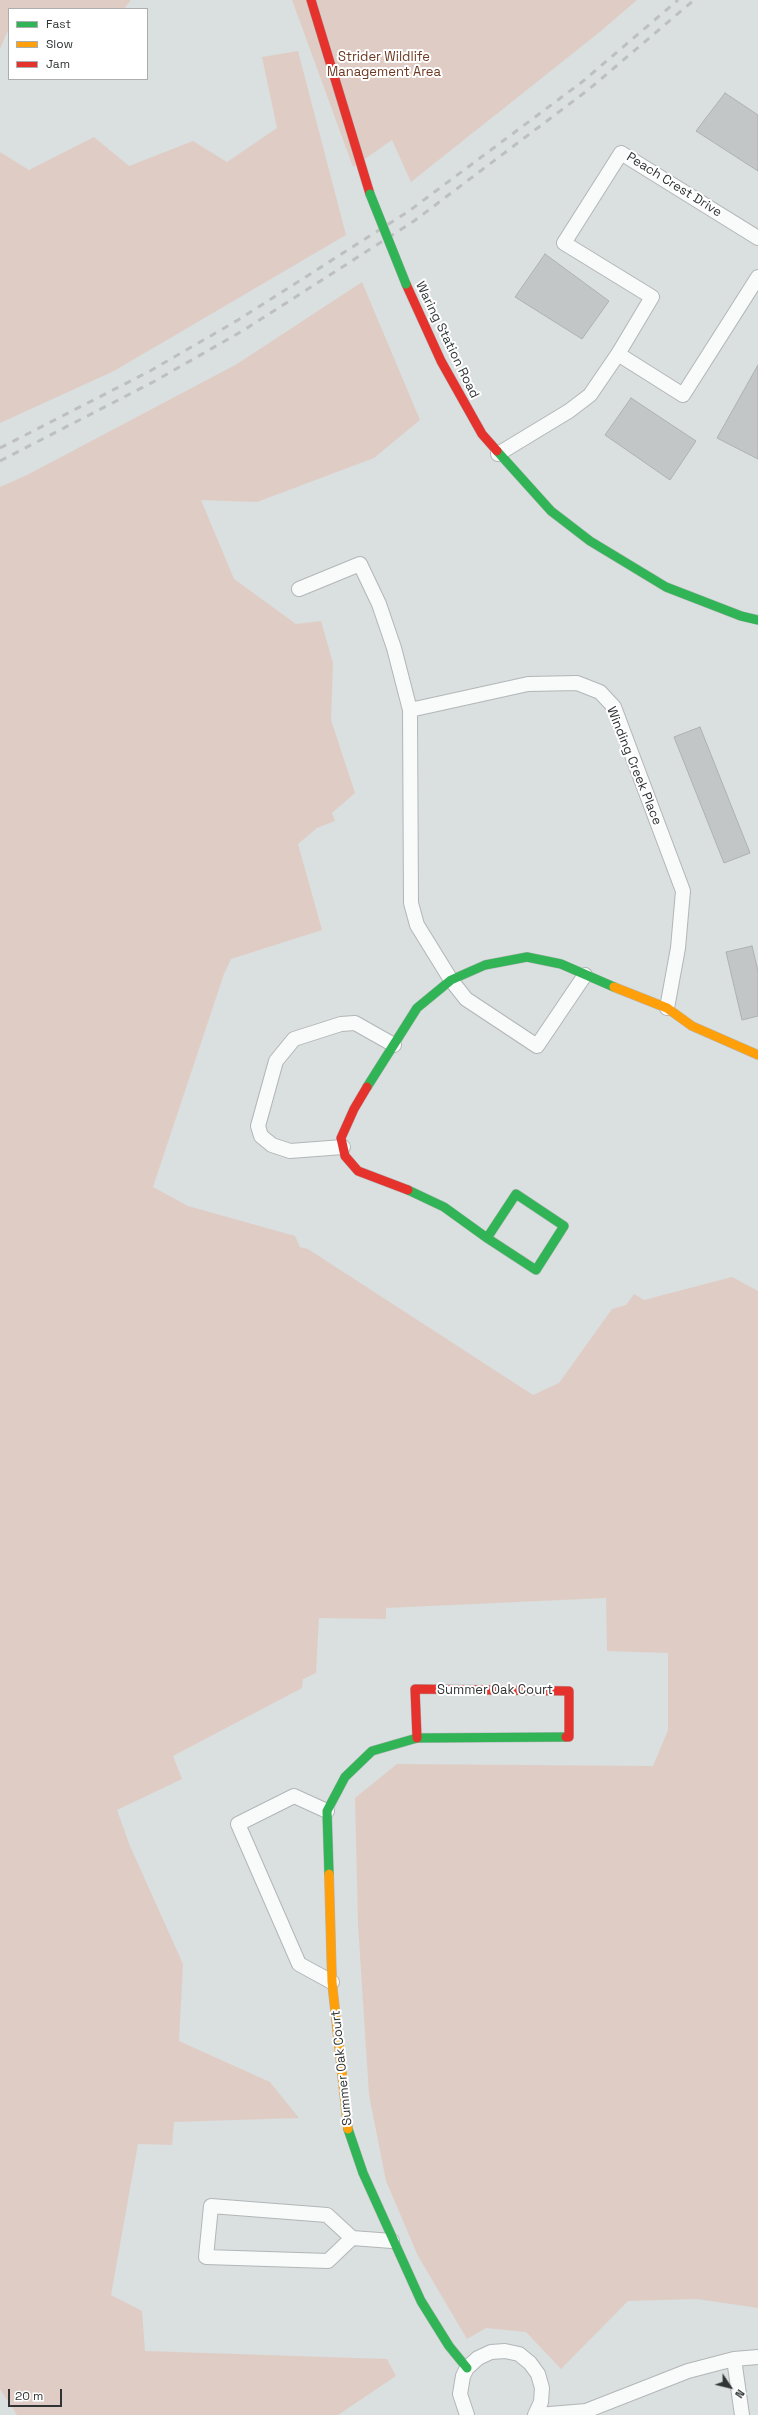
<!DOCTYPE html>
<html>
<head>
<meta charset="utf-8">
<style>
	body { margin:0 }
	#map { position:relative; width:758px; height:2415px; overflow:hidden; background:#dadfe0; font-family:"Space Grotesk",sans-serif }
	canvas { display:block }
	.legend { position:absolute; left:8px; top:8px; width:140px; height:72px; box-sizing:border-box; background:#fff; border:1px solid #acaeae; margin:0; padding:5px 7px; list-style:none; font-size:12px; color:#303435 }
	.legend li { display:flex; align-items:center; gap:8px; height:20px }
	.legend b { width:20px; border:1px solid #acaeae }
	.north { position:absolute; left:710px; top:2367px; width:40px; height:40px; -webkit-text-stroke:3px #fff; paint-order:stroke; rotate:125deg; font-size:11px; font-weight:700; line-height:16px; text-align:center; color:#303435 }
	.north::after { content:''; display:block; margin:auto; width:14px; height:18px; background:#303435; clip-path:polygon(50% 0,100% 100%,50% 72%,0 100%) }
	.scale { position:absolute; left:8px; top:2389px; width:54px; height:18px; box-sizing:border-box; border:2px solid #303435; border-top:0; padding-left:5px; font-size:12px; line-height:14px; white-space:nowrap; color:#303435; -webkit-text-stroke:3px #fff; paint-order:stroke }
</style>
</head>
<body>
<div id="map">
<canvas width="758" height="2415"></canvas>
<ul class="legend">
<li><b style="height:5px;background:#30b455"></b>Fast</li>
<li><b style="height:5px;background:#ff9f0a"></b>Slow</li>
<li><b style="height:5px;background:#e5322d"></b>Jam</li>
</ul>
<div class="north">N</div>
<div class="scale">20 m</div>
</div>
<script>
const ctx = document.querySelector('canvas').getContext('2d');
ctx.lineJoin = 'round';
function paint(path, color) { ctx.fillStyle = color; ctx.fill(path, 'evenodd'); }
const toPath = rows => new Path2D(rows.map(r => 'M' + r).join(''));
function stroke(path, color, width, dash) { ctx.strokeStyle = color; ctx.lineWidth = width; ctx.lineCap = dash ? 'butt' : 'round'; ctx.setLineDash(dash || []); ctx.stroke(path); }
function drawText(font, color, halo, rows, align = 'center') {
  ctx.font = font + ' "Space Grotesk",sans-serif'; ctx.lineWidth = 4; ctx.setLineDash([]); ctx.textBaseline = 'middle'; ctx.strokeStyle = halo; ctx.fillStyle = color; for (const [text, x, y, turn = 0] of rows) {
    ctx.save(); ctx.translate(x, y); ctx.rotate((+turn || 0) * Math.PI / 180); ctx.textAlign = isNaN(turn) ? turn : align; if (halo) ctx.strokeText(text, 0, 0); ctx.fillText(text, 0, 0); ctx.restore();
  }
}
const green = toPath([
	[0,0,131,0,124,9,9,9,9,28,0,49],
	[292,0,637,0,601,31,411,182,392,140,353,167],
	[298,51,346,235,114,371,0,423,0,152,29,170,94,137,129,166,193,141,227,162,277,128,262,57],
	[362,282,420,420,374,458,257,502,201,500,234,579,296,624,321,621,333,663,331,720,355,793,332,813,335,821,317,828,298,844,322,930,231,959,224,974,153,1187,188,1206,295,1236,300,1247,308,1249,533,1395,559,1383,612,1309,626,1305,634,1294,644,1300,732,1277,758,1291,758,2308,697,2299,628,2301,561,2369,526,2332,486,2328,467,2339,418,2256,386,2181,369,2095,358,1924,355,1798,397,1764,653,1766,668,1730,668,1653,607,1651,606,1598,386,1608,386,1619,319,1618,316,1673,303,1679,302,1688,173,1756,182,1779,117,1810,130,1846,183,1964,179,2041,270,2082,299,2118,174,2122,172,2145,138,2144,111,2295,142,2311,145,2351,387,2359,396,2376,338,2415,17,2415,0,2389,0,487,27,475,237,364]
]);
const building = toPath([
	[725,93,758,115,758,171,696,131,725,93],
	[545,254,609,301,582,339,515,297,545,254],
	[758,365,758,459,717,438,758,365],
	[631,398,696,441,670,480,605,435,631,398],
	[700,727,750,853,724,863,674,737,700,727],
	[752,946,758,971,758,1016,742,1020,726,952,752,946]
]);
const street = toPath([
	[618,354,683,395,758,277],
	[498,454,569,411,590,395,618,354,652,297,564,243,621,153,758,238],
	[299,589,360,564,379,604,394,648,410,710,411,903,417,925,451,980,466,999,537,1046,585,975],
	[410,710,528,684,577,683,600,692,614,707,683,891,678,948,667,1008],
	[343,1147,290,1151,272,1145,261,1136,258,1126,276,1061,294,1039,341,1024,355,1023,394,1045],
	[327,1811,294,1796,238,1824,299,1964,332,1982],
	[352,2238,328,2261,206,2257,211,2206,327,2215,352,2238,392,2241],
	[734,2359,742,2415],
	[467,2415,460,2394,463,2376,467,2368,478,2358,491,2352,505,2351,519,2354,530,2363,538,2374,542,2388,541,2402,535,2415],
	[538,2415,586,2411,688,2371,734,2359,758,2357]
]);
const fast = toPath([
	[497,451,551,511,590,541,666,587,741,616,758,620],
	[367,1087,417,1008,451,980,485,965,527,957,561,964,614,987],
	[408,1190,444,1207,487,1238,536,1270,564,1226,516,1194,487,1238],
	[329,1874,327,1811,345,1777,372,1751,417,1738,566,1737],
	[348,2129,363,2173,421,2301,449,2346,467,2368]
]);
const slow = toPath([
	[614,987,667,1008,692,1026,758,1055],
	[329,1874,332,1982,348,2129]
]);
const jam = toPath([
	[311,0,370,194],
	[406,284,441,361,482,434,497,451],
	[367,1087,354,1109,341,1138,345,1156,358,1171,408,1190],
	[417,1738,415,1689,569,1691,569,1737,566,1737]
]);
const rail = toPath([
	[0,448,150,371,238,320,409,211,582,82,678,0],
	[0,461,155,381,244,330,414,221,588,90,694,0]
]);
const fastBridge = toPath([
	[370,194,406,284]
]);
const parkNames = [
	["Strider Wildlife",384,57],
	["Management Area",384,72]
];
const streetNames = [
	["Peach Crest Drive",674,185,32],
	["Waring Station Road",447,340,64],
	["Winding Creek Place",634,766,68],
	["Summer Oak Court",495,1690],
	["Summer Oak Court",342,2068,-96]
];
paint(green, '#dfcdc5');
paint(building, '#c2c6c6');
stroke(building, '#adb1b2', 1);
stroke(street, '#b2b6b7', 16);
stroke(fast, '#b2b6b7', 10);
stroke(slow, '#b2b6b7', 10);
stroke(jam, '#b2b6b7', 10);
stroke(street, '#f9fafa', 14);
stroke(fast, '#30b455', 9);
stroke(slow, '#ff9f0a', 9);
stroke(jam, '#e5322d', 9);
stroke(rail, '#bec0c0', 3, [7, 7]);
stroke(fastBridge, '#b2b6b7', 10, []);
stroke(fastBridge, '#30b455', 9);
drawText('13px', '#6c3820', '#fff', parkNames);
drawText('13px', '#303435', '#fff', streetNames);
</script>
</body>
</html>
